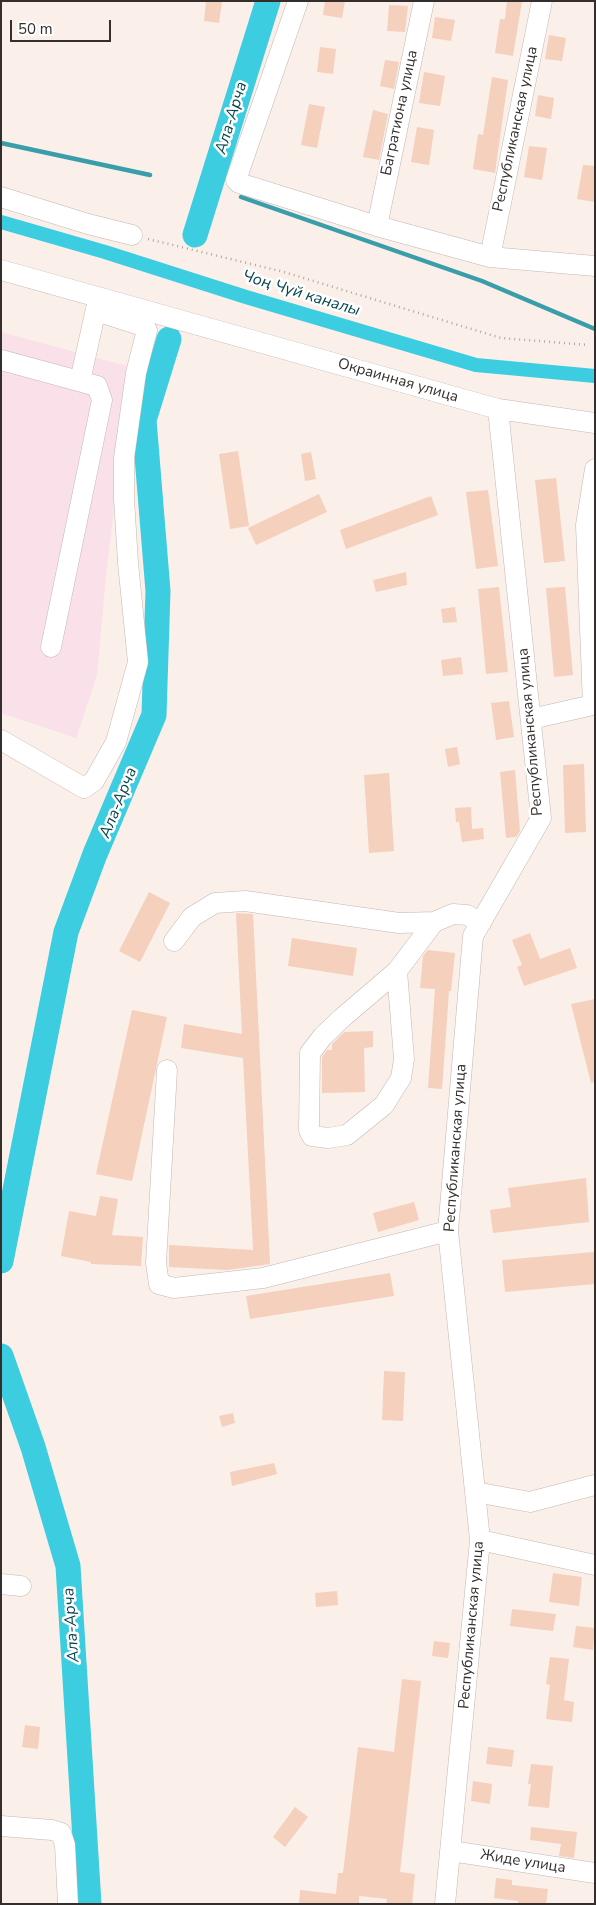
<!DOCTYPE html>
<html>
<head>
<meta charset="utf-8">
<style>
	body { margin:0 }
	#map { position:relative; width:596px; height:1905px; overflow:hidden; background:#fbefea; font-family:"Nunito Sans",sans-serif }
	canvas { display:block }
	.frame { position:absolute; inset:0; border:2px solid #342f2d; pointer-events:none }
	.scale { position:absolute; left:10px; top:20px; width:101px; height:22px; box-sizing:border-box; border:2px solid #342f2d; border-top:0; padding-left:6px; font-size:15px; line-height:18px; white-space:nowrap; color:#342f2d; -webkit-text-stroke:4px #fff; paint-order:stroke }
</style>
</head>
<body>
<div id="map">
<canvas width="596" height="1905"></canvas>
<div class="frame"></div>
<div class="scale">50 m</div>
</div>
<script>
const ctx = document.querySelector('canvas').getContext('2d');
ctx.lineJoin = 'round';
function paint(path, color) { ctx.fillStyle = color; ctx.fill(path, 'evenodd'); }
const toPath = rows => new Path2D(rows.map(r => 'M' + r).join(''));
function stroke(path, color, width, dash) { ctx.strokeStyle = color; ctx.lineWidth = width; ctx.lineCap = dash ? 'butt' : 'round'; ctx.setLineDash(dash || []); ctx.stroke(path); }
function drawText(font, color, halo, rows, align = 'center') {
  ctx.font = font + ' "Nunito Sans",sans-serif'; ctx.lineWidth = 5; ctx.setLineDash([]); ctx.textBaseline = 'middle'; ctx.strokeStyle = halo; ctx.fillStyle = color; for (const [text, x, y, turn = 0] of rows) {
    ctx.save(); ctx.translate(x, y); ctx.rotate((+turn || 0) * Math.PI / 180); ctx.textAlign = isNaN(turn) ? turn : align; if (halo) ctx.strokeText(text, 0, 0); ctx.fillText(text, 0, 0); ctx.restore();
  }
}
const industrial = toPath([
	[1,332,131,367,106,576,97,675,76,738,1,713]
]);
const stream = toPath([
	[1,143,150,175],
	[241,197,482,281,595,329]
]);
const canal = toPath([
	[1,222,105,252,246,297,476,365,595,376]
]);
const river = toPath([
	[195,235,268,1],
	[1,1261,66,932,95,854,154,715,158,591,144,420,169,339],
	[1,1356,33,1447,68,1566,89,1904]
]);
const building = toPath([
	[206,1,222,1,219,23,204,21],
	[325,1,345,1,342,18,323,15],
	[507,1,522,1,513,56,495,53,500,19,505,19],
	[389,5,408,6,405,32,387,31],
	[435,17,455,20,451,41,432,38],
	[549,35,566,38,562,61,545,59],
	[320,47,336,49,333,74,317,72],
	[385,60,399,62,394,89,380,86],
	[424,72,445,76,440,106,419,103],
	[492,77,508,80,495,173,473,169,478,134,483,135],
	[538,95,554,98,551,119,535,116],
	[309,104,325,107,317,148,301,145],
	[373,110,388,114,379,160,363,157],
	[417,127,434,130,429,165,411,162],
	[529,146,547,148,542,180,524,177],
	[583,165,595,166,595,202,577,199],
	[238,451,249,526,230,529,219,454],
	[311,452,316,479,305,481,301,454],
	[556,478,565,561,544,563,535,480],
	[488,490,498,566,476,569,466,492],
	[319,494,327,512,256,545,248,528],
	[431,496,438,515,346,549,340,530],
	[406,572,407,585,376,592,373,580],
	[499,587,508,672,486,674,478,589],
	[565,587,573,675,554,677,546,588],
	[455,607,457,622,443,623,441,609],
	[461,657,463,674,443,676,441,660],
	[509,701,514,737,496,740,491,703],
	[457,747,460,764,448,767,445,749],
	[584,764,586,832,565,833,563,765],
	[515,770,520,831,516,837,506,838,500,772],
	[389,773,394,851,369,853,364,775],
	[471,807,472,829,483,828,484,839,462,842,459,822,456,822,455,808],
	[149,892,170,903,140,962,119,951],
	[236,913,253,914,270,1264,227,1270,169,1267,169,1245,253,1250,243,1058,181,1048,184,1024,242,1034],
	[530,933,540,959,570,948,577,968,524,986,517,967,522,965,512,940],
	[292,938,357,948,353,976,288,966],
	[428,950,455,953,451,991,449,991,442,1089,428,1088,435,989,420,988,423,956],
	[595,999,595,1082,591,1083,571,1004],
	[132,1010,167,1017,132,1181,96,1174],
	[373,1031,373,1047,364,1048,365,1092,322,1093,322,1057,327,1050,332,1050,332,1044,344,1032],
	[586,1178,589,1222,493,1233,490,1210,511,1207,508,1188],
	[100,1196,118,1199,112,1235,143,1237,141,1266,91,1264,91,1262,61,1256,69,1211,96,1216],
	[414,1202,419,1220,378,1232,373,1213],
	[594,1252,595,1284,505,1292,502,1260],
	[390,1273,394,1296,250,1319,246,1296],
	[384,1371,405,1372,403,1421,382,1420],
	[233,1413,235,1423,222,1427,219,1416],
	[274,1463,277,1474,232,1486,230,1472],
	[553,1573,582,1577,579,1606,549,1602],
	[337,1591,338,1605,316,1607,315,1593],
	[512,1609,556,1614,553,1631,510,1626],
	[576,1626,595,1628,593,1650,573,1647],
	[434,1641,450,1643,448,1658,432,1656],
	[550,1657,569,1659,564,1700,574,1702,572,1722,546,1719,550,1685,546,1684],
	[402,1679,421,1681,400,1872,415,1874,412,1904,386,1904,387,1899,351,1895,359,1896,359,1904,299,1904,300,1890,336,1894,338,1873,343,1873,358,1747,394,1752],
	[25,1725,40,1727,38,1749,22,1747],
	[488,1747,514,1750,512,1767,486,1764],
	[531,1764,553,1766,549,1808,528,1806,531,1784,528,1784],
	[473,1781,492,1784,490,1804,471,1801],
	[295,1807,308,1817,285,1847,273,1837],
	[531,1827,577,1832,574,1858,559,1856,561,1844,530,1840],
	[496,1878,512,1880,512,1885,548,1889,546,1904,518,1904,518,1901,494,1898]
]);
const path = toPath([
	[148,239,284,272,501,338,589,345]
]);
const minor = toPath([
	[298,1,236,180,239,183,377,226,490,257,595,266],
	[1,197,88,224,132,235],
	[377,226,424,1],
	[490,257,542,1],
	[1,270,498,409,595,423],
	[1,360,97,386,102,400,51,647],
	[80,381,98,300],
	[531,719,593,705,586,525,595,469],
	[1,740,84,788,94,781,116,742,138,662,128,563,124,499,124,458,136,373,147,330,143,326,96,311],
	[174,941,192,917,215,903,245,901,399,923,434,922],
	[397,971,404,1059,401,1078,384,1105,347,1135,328,1138,312,1136,309,1130,310,1053,323,1036,342,1018,397,971,434,922,453,914,467,915,481,923],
	[167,1070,156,1263,159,1284,174,1288,263,1278,448,1231],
	[475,1492,530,1502,595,1485],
	[480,1540,595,1565],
	[1,1584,21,1586],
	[1,1826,52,1830,61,1833,65,1845,68,1904],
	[451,1851,595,1873],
	[445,1904,480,1540,448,1231,473,936,541,818,498,409]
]);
const streetNames = [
	["Багратиона улица",400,113,-78],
	["Республиканская улица",516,129,-78],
	["Окраинная улица",398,381,16],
	["Республиканская улица",531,732,-95],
	["Республиканская улица",456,1148,-86],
	["Республиканская улица",472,1625,-85],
	["Жиде улица",523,1862,9]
];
const waterNames = [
	["Ала-Арча",232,118,-73],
	["Чоң Чүй каналы",301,294,17],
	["Ала-Арча",119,803,-68],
	["Ала-Арча",72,1625,-94]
];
paint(industrial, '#fae0e8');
stroke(stream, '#3a9eaa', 4.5);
stroke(canal, '#3ccde0', 14);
stroke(river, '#3ccde0', 25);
paint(building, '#f4d0bd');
stroke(minor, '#c2b7b2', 21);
stroke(path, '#afa6a2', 2.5, [1, 4]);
stroke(minor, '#fff', 20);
drawText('15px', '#342f2d', '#fff', streetNames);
drawText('italic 16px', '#074750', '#fff', waterNames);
</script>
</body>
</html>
